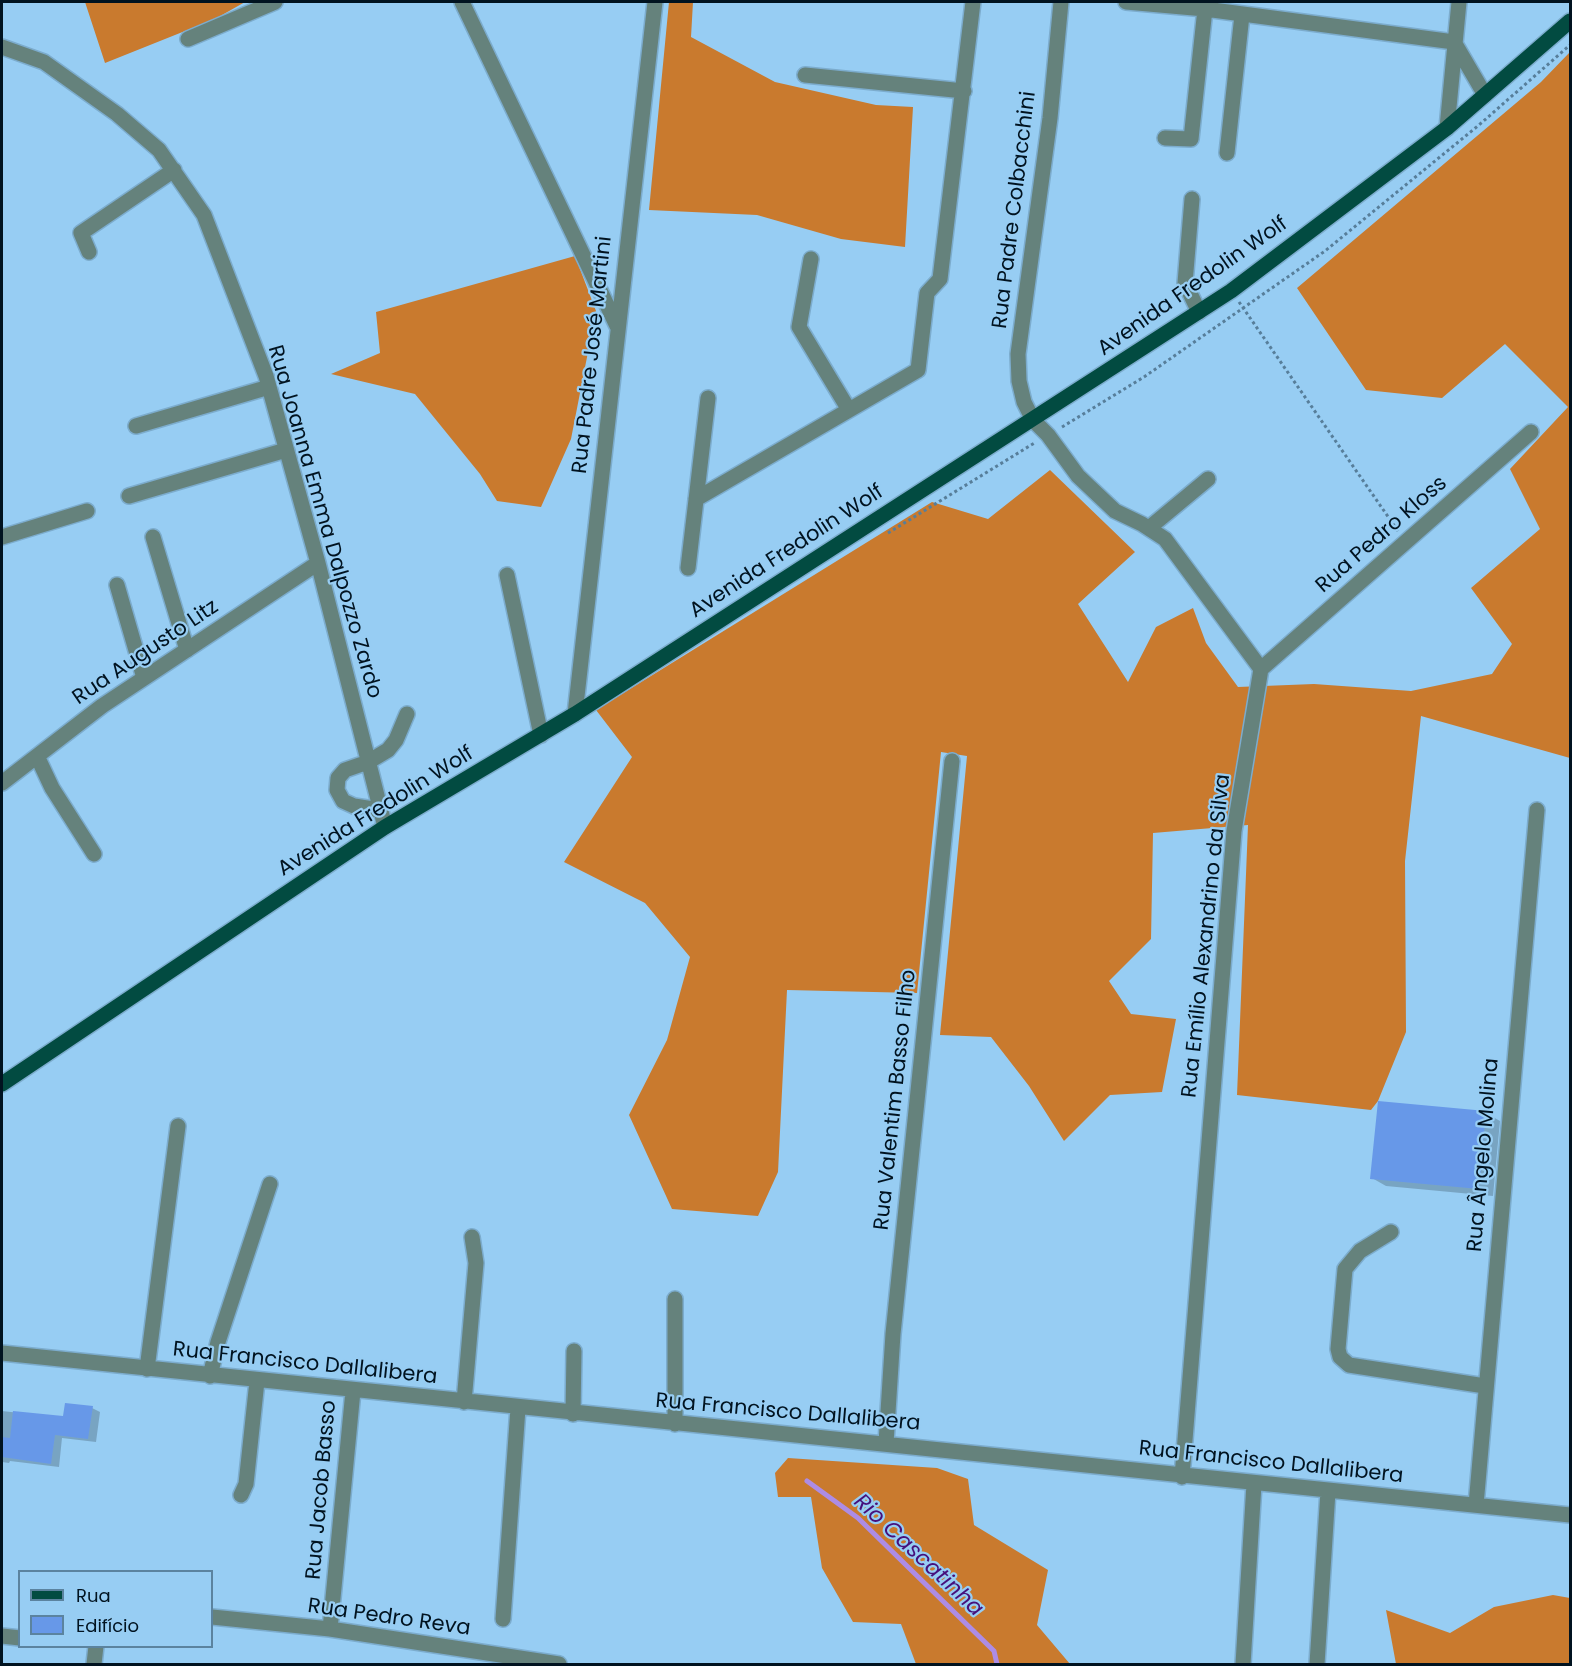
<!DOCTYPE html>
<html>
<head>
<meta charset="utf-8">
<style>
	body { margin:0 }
	#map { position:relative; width:1572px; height:1666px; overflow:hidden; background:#97cdf3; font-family:Poppins,sans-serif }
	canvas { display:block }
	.frame { position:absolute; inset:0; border:3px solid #011320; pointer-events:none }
	.legend { position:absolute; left:18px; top:1570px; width:195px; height:78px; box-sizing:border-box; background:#97cdf3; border:2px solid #5b839f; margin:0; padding:8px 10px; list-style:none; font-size:18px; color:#011320 }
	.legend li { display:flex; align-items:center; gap:12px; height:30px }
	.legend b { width:30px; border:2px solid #5b839f }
</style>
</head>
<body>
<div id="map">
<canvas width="1572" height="1666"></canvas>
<div class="frame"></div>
<ul class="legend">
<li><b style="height:8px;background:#024b41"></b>Rua</li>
<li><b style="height:16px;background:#6798e8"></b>Edifício</li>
</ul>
</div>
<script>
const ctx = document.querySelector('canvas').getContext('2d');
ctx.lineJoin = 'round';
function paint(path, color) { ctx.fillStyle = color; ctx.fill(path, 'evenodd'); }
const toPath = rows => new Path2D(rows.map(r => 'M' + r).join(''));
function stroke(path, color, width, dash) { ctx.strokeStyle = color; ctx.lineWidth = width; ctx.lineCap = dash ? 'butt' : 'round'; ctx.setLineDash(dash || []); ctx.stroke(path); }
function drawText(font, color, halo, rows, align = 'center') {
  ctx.font = font + ' Poppins,sans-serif'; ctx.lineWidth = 4.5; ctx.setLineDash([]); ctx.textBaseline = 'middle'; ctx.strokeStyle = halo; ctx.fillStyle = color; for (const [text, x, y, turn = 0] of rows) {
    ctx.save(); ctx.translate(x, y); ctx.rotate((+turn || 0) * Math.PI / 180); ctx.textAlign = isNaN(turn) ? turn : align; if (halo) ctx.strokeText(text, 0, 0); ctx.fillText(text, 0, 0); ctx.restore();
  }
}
const forest = toPath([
	[85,2,245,2,215,19,105,63],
	[669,2,693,2,691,37,775,82,876,105,913,107,905,247,841,239,757,215,649,210],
	[1570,52,1570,758,1421,716,1405,861,1406,1032,1378,1101,1371,1110,1237,1095,1248,825,1153,833,1151,939,1109,981,1131,1014,1176,1019,1162,1092,1110,1095,1064,1141,1029,1086,991,1037,940,1035,967,756,941,752,917,993,787,990,778,1172,758,1216,672,1209,629,1115,667,1040,690,957,645,903,564,862,632,757,596,710,932,502,988,519,1050,470,1135,552,1078,604,1128,682,1156,627,1193,608,1206,643,1238,687,1314,684,1411,691,1492,674,1512,644,1471,588,1540,529,1510,469,1568,407,1505,344,1442,398,1366,390,1297,288,1541,82],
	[575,256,596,311,571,439,541,507,497,501,480,474,415,394,331,374,380,353,376,312],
	[788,1458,937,1468,968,1479,974,1525,1048,1570,1037,1625,1070,1664,916,1664,901,1624,853,1622,822,1568,811,1497,778,1497,775,1473],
	[1553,1595,1570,1598,1570,1664,1396,1664,1386,1610,1450,1633,1494,1607]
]);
const shadow = toPath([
	[1379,1102,1486,1113,1500,1121,1493,1196,1386,1186,1372,1178],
	[92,1408,100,1412,96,1442,62,1438,59,1467,10,1461,9,1463,2,1462,2,1411,65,1418]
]);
const stream = toPath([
	[807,1481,858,1518,908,1567,994,1651,997,1664]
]);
const building = toPath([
	[1378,1101,1486,1111,1479,1189,1370,1179],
	[65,1403,93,1406,88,1439,55,1435,51,1464,2,1457,2,1437,10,1438,13,1411,63,1416]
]);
const path = toPath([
	[1239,302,1398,531],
	[1062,427,1144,377,1325,251,1479,125,1570,45],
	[888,533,1036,442]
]);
const minor = toPath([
	[462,2,617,326],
	[1061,2,1050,118,1018,354,1019,381,1024,402,1033,420,1048,435,1078,476,1115,511,1142,524,1165,539,1261,669,1234,831,1182,1477],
	[1126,2,1205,9,1454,42],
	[188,39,275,2],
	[1454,42,1485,95],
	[2,47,44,62,117,114,159,150,204,215,266,376,318,563,385,827],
	[805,75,964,91],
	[1447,128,1459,2],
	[1165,138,1191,139,1205,9],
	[1227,153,1242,15],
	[1192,199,1185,283,1199,312],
	[89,252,81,233,174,170],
	[811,259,799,327,849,410],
	[136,426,269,387],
	[129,496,286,450],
	[696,499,918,370,927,293,940,279,973,2],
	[1149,528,1208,479],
	[2,537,87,511],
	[153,537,187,650],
	[688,568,708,398],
	[507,575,541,735],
	[117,585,144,678],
	[1261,669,1531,432],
	[575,714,655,2],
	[37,756,52,788,94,854],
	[2,783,102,706,318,563],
	[380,810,354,806,343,801,337,790,338,778,345,770,368,762,388,750,396,740,407,714],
	[1391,1232,1360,1251,1345,1269,1338,1349,1340,1357,1349,1365,1485,1386],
	[675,1299,675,1424],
	[2,1353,1570,1515],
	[147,1369,178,1126],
	[210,1376,218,1342,270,1184],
	[464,1402,476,1263,472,1237],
	[573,1414,574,1351],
	[886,1443,893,1334,952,761],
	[241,1495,246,1484,257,1381],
	[1476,1505,1537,810],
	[212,1617,330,1629,559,1664],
	[503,1619,518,1408],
	[330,1629,353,1391],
	[2,1636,20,1638],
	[94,1664,96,1646],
	[1243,1664,1254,1484],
	[1317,1664,1328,1491]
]);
const major = toPath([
	[2,1084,385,827,575,714,1231,291,1447,128,1570,21]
]);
const streetNames = [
	["Rua Padre Colbacchini",1015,210,-83],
	["Avenida Fredolin Wolf",1193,287,-35],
	["Rua Padre José Martini",593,355,-84],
	["Rua Joanna Emma Dalpozzo Zardo",324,522,74],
	["Rua Pedro Kloss",1382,535,-41],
	["Avenida Fredolin Wolf",787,552,-33],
	["Rua Augusto Litz",146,653,-34],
	["Avenida Fredolin Wolf",376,812,-32],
	["Rua Emílio Alexandrino da Silva",1207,936,-84],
	["Rua Valentim Basso Filho",896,1100,-84],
	["Rua Ângelo Molina",1484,1155,-85],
	["Rua Francisco Dallalibera",305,1364,6],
	["Rua Francisco Dallalibera",788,1413,5],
	["Rua Francisco Dallalibera",1271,1463,6],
	["Rua Jacob Basso",322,1490,-85],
	["Rua Pedro Reva",389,1618,8]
];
const waterNames = [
	["Rio Cascatinha",918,1556,43]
];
paint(forest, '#c97a2e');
paint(shadow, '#0003');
stroke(stream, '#ad8ce5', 5);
paint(building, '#6798e8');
stroke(minor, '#7caccd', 18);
stroke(major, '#7caccd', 18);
stroke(path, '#577e9a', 3, [3, 3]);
stroke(minor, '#65827c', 15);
stroke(major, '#024b41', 15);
drawText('21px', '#011320', '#97cdf3', streetNames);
drawText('italic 22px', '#46107b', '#97cdf3', waterNames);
</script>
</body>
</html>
